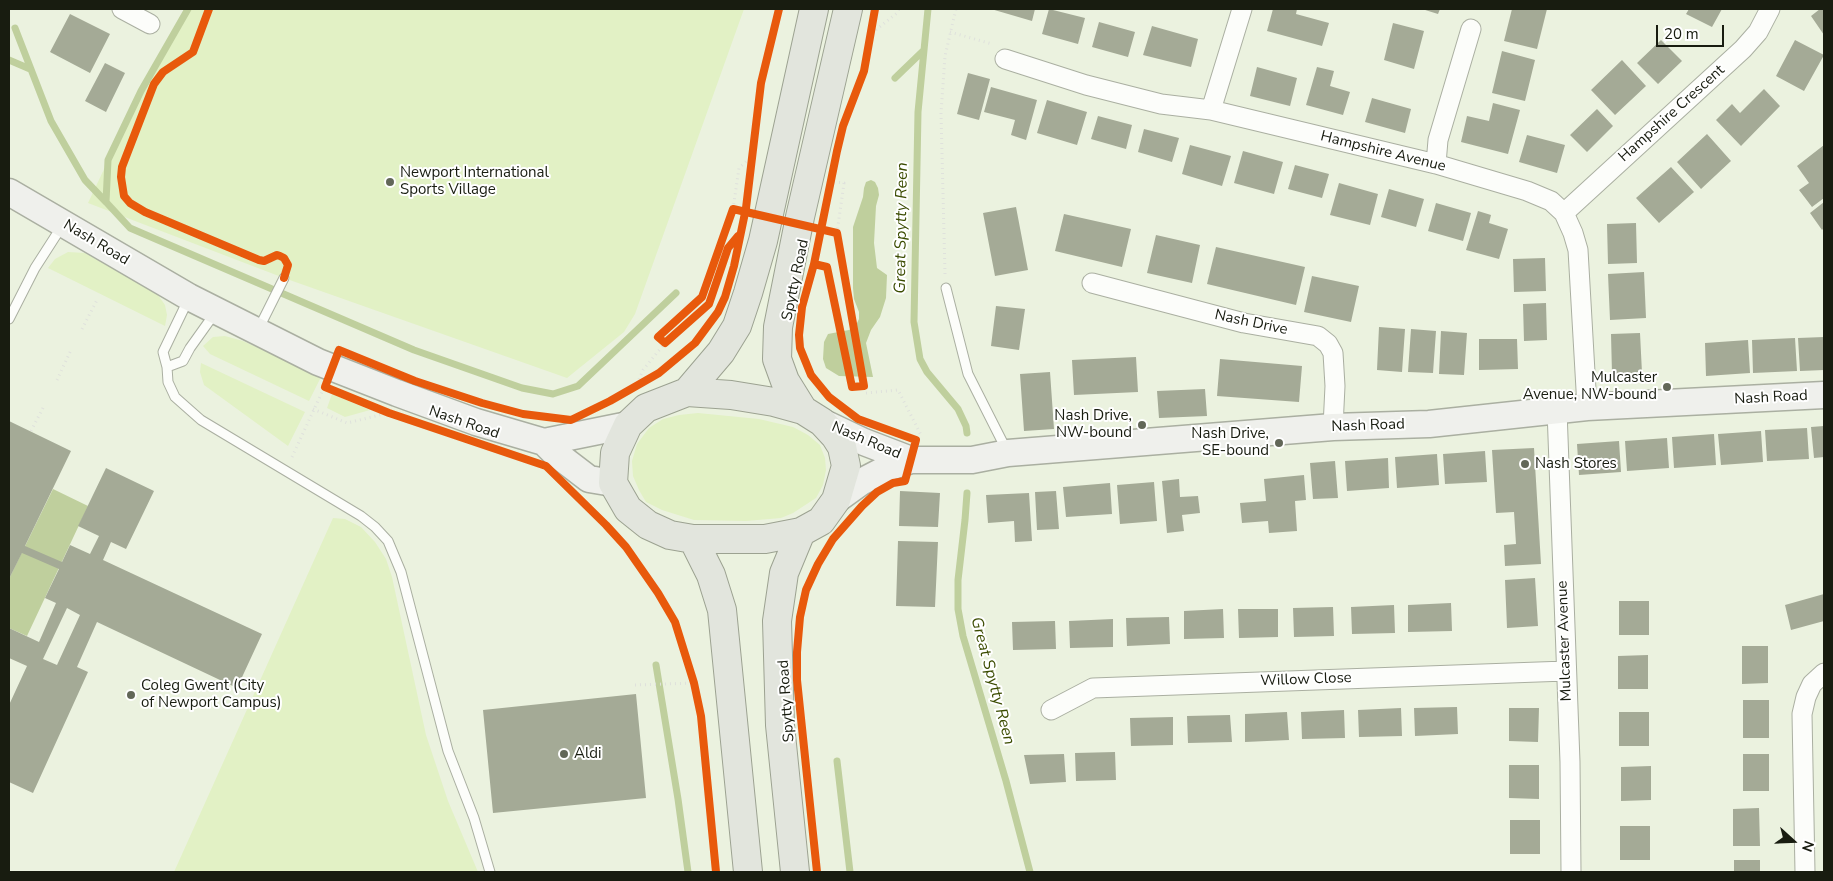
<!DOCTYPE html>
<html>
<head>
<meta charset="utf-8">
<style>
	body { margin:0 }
	#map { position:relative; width:1833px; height:881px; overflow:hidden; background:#ebf2df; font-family:"Nunito Sans",sans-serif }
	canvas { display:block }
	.frame { position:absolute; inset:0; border:10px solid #181c10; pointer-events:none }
	.north { position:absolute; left:1768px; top:816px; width:50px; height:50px; -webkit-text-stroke:4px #fff; paint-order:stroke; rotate:110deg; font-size:14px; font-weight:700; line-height:20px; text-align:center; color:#181c10 }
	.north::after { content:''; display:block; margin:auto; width:18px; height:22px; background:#181c10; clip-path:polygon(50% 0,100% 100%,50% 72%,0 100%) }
	.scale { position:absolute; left:1656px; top:25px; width:68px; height:22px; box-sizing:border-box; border:2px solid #181c10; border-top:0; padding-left:6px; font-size:15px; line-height:18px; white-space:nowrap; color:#181c10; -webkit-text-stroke:4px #fff; paint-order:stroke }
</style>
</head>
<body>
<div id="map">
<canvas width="1833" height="881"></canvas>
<div class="frame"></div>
<div class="north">N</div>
<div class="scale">20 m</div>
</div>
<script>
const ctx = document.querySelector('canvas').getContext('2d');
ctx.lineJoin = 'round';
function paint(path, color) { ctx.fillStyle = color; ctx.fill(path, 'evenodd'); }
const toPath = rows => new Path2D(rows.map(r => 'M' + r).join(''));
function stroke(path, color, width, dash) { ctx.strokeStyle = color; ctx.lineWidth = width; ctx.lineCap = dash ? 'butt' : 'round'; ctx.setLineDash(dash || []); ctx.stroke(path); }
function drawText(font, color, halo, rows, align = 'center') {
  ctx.font = font + ' "Nunito Sans",sans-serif'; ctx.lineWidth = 4; ctx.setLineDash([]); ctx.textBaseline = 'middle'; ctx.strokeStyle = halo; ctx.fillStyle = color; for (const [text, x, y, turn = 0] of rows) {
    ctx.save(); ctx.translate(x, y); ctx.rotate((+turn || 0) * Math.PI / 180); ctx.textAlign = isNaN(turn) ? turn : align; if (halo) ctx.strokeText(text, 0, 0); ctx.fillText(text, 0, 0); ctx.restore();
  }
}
const green = toPath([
	[188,9,744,9,635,314,624,332,567,378,284,278,88,203,141,91],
	[68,252,85,253,158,295,165,305,167,315,165,326,48,268,55,259],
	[225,336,243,341,321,377,309,401,210,354,203,346,213,337],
	[201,363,305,412,288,446,204,385,200,372],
	[332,394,370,410,345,417,327,408],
	[698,413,759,419,793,427,808,435,820,445,825,458,826,470,823,485,816,498,793,513,781,518,746,521,694,520,662,510,646,502,639,490,633,476,632,461,637,444,649,428,663,419,679,415],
	[333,518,345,519,361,527,375,542,386,559,392,577,426,735,448,801,478,872,174,872]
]);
const water = toPath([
	[871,180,875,182,878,188,879,195,876,206,874,243,877,268,887,275,886,298,880,317,871,330,866,343,873,377,839,376,826,368,823,359,824,342,828,334,849,330,856,325,859,319,859,312,854,299,853,288,853,227,863,197,864,188,866,182],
	[53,489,88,506,27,636,9,628,9,579]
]);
const stream = toPath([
	[188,9,141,91,108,160,106,202,130,228,414,350,522,388,553,394,578,386,676,293],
	[928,9,918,112,914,322,920,359,927,372,958,409,966,426,967,433],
	[15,28,51,121,85,180,106,202],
	[9,60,30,69],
	[895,78,923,51],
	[967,493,965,520,958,580,958,609,963,636,1006,781,1030,872],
	[656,665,678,799,688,872],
	[837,761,850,872]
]);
const building = toPath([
	[991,9,1035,9,1032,21],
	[1049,9,1085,18,1078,44,1042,34],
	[1273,9,1297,9,1296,14,1329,23,1322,46,1267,31],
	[1422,9,1440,9,1438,14],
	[1512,9,1547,9,1537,49,1504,41],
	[1689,9,1722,9,1712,27,1686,14],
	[1820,9,1824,9,1824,35,1811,16],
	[70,14,110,34,90,73,50,52],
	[1099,22,1135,32,1128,57,1092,47],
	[1393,23,1424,31,1414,69,1384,60],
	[1152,26,1198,39,1191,67,1143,55],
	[1661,40,1682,61,1658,84,1637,63],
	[1795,40,1824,55,1804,91,1776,76],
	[1502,51,1535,60,1525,101,1492,93],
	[1622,60,1646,86,1615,115,1591,90],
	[105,63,125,73,106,112,85,101],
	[1257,67,1297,78,1290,106,1250,96],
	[1317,67,1334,71,1330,86,1350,92,1343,115,1306,105],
	[968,73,990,79,979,120,957,114],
	[991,87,1037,100,1026,140,1011,135,1015,120,984,112],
	[1764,89,1780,106,1741,146,1716,120,1732,104,1740,113],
	[1372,98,1411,109,1405,133,1365,122],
	[1047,100,1087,112,1077,145,1037,133],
	[1493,103,1520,110,1508,154,1461,142,1467,116,1489,121],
	[1597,109,1613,126,1587,152,1570,135],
	[1098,116,1132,125,1126,149,1091,139],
	[1144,129,1179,138,1172,162,1138,152],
	[1707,134,1731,161,1701,189,1677,162],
	[1527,135,1565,145,1557,173,1519,162],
	[1190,145,1231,156,1222,186,1182,174],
	[1824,145,1824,198,1812,207,1799,190,1809,183,1797,166],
	[1243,151,1283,162,1274,194,1234,183],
	[1295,165,1329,174,1322,198,1288,189],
	[1671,167,1694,192,1659,223,1636,198],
	[1339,183,1378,194,1370,225,1330,215],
	[1389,189,1424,199,1416,227,1381,217],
	[1824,202,1824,228,1822,230,1810,213],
	[1436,203,1471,213,1463,241,1428,231],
	[1016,207,1028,270,995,276,983,213],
	[1478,211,1491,215,1489,223,1508,229,1499,259,1466,250],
	[1064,214,1131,229,1122,267,1055,251],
	[1636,223,1637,263,1608,264,1607,224],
	[1156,235,1200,245,1192,283,1147,273],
	[1216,247,1305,267,1296,305,1207,284],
	[1545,258,1546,291,1514,292,1513,259],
	[1644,272,1646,318,1610,320,1608,274],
	[1312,276,1359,286,1351,322,1304,312],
	[1546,303,1547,340,1524,341,1523,304],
	[996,306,1025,309,1019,350,991,346],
	[1379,327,1405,329,1402,372,1377,370],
	[1411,329,1436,331,1433,373,1408,372],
	[1441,331,1467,333,1464,375,1439,374],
	[1640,333,1642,373,1612,374,1611,334],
	[1824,337,1824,370,1800,371,1798,338],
	[1795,338,1797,371,1753,373,1752,340],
	[1479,339,1517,339,1518,369,1479,370],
	[1748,340,1750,373,1706,376,1705,343],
	[1136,357,1138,392,1074,395,1072,360],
	[1220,359,1302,366,1299,402,1217,396],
	[1050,372,1054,429,1024,431,1020,374],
	[1205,389,1207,416,1159,418,1157,391],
	[9,421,71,451,25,546,62,562,70,545,90,554,99,536,78,526,106,468,154,491,126,549,111,542,103,560,262,634,237,688,97,622,77,667,88,672,33,793,9,782,9,705,27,666,9,658,9,628,39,642,56,603,45,598,59,569,22,553,9,579],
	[67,608,80,615,57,665,43,659],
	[1824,426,1824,457,1814,458,1811,427],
	[1807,428,1809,459,1767,461,1765,430],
	[1761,431,1763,462,1721,465,1718,434],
	[1714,434,1716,465,1674,468,1672,437],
	[1667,438,1669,468,1627,471,1625,441],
	[1619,441,1621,472,1579,475,1577,444],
	[1534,448,1541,564,1505,566,1504,545,1516,544,1514,512,1496,513,1492,450],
	[1485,451,1487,482,1445,484,1443,454],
	[1437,454,1439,485,1397,488,1395,457],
	[1388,458,1389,488,1347,491,1345,461],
	[1335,461,1338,498,1313,499,1310,463],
	[1304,475,1306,500,1295,501,1297,531,1269,533,1268,521,1242,523,1240,503,1266,501,1264,479],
	[1179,479,1180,497,1198,496,1200,513,1182,515,1184,531,1167,533,1162,481],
	[1154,482,1157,521,1120,524,1117,485],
	[1110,483,1112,514,1066,517,1063,487],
	[900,491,940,493,938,527,899,526],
	[1056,491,1059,529,1037,530,1035,492],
	[1029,493,1032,541,1015,542,1014,521,988,523,986,495],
	[898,541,938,542,935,607,896,606],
	[1535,578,1538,626,1507,628,1505,580],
	[1824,594,1824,621,1791,630,1785,605],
	[1619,601,1649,601,1649,635,1619,635],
	[1451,603,1452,631,1408,632,1408,605],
	[1394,605,1395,633,1352,634,1351,607],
	[1333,607,1334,636,1294,637,1293,608],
	[1223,609,1224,638,1184,639,1184,611],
	[1238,609,1278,609,1278,637,1239,638],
	[1169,617,1170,644,1127,646,1126,618],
	[1113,619,1113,647,1070,648,1069,621],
	[1055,621,1056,649,1013,650,1012,622],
	[1742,646,1768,646,1768,683,1742,684],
	[1648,655,1648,689,1618,689,1618,656],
	[636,694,646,798,493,813,483,710],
	[1743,700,1769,700,1769,738,1743,738],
	[1457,707,1458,734,1415,736,1414,708],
	[1401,708,1402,736,1359,737,1358,710],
	[1509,708,1539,708,1538,742,1509,741],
	[1344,710,1345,738,1302,739,1301,712],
	[1287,712,1289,740,1245,742,1245,714],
	[1619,712,1649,712,1649,746,1619,746],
	[1230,715,1232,742,1188,743,1187,716],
	[1173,717,1173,745,1131,746,1130,718],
	[1115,752,1116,780,1076,781,1075,753],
	[1064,754,1066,782,1030,784,1024,755],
	[1743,754,1769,754,1769,791,1743,791],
	[1509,765,1539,765,1539,799,1509,798],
	[1651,766,1651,800,1621,801,1621,767],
	[1759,808,1760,846,1733,846,1733,809],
	[1510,820,1540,820,1540,854,1510,854],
	[1620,826,1650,826,1650,860,1620,860],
	[1734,860,1760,860,1760,872,1734,872]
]);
const path = toPath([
	[950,32,992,44],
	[872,33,897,13,899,9],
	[834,182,844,183,837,233],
	[733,209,739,168,752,156],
	[945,274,941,113,945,56,956,9],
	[82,329,97,300],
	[57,380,71,350],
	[637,384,643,370,665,343],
	[866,393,898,390,921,435],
	[313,409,347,423,384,414],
	[31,431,44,406],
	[292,457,323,390],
	[635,685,694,683]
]);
const lane = toPath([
	[946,288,968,374,1007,451],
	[189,298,163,352,167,367,168,382,175,397,201,420,361,516,375,527,388,541,401,572,448,751,474,818,490,872],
	[9,319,35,268,62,226],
	[258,330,284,278],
	[167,367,183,361,190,348,215,313]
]);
const street = toPath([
	[122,9,150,24],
	[1005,59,1086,85,1161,104,1211,110,1436,164,1527,191,1551,201,1564,213,1573,233,1578,250,1587,407],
	[1211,110,1242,9],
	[1436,164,1438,140,1471,29],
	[1564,213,1743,49,1758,32,1770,9],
	[1092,283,1244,323,1318,336,1328,344,1333,353,1335,386,1333,427],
	[1557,410,1570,762,1571,872],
	[1051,710,1093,688,1566,671],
	[1805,872,1802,714,1806,697,1812,684,1824,673]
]);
const secondary = toPath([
	[9,192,189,297,318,362,397,393,476,422,544,442,628,425],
	[822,422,864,442,911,460],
	[544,442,555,453,589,479,613,483],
	[836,500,861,482,890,467,911,460,972,460,1008,453,1333,427,1429,424,1587,407,1824,395]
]);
const primary = toPath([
	[687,392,731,395,774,402,803,410,822,422,835,436,842,447,846,466,836,500,821,521,801,532,765,539,693,539,670,535,648,525,628,509,613,483,615,453,628,425,646,408,687,392],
	[687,392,721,352,737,326,748,293,763,241,814,9],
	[803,410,785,381,777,359,778,327,800,217,848,9],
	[693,539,711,575,722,610,748,872],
	[795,872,780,725,777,621,784,573,801,532]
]);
const cycleway = toPath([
	[209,9,193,52,163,72,154,84,122,167,121,177,124,196,130,203,145,212,259,260,264,261,277,255,280,256,284,258,288,265,284,278],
	[738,236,728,248,709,304,665,343,658,337,702,297,733,209,837,233,864,386,852,387,827,267,814,264],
	[716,872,701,716,694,683,675,622,658,593,626,547,606,525,546,466,389,413,325,387,339,350,415,381,482,403,523,414,571,420,610,401,659,373,695,343,718,312,725,297,734,266,746,208,761,83,779,9],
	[817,872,797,680,797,652,800,617,806,590,818,564,833,539,862,506,877,492,893,483,905,481,916,440,858,419,829,397,811,375,800,348,799,335,802,307,814,264,837,151,843,126,864,71,875,9]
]);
const markers = [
	[390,182,5,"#626758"],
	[1667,387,5,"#626758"],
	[1142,425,5,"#626758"],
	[1279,443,5,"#626758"],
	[1525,464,5,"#626758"],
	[131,695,5,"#626758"],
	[564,754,5,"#626758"]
];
const streetNames = [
	["Hampshire Crescent",1672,114,-42],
	["Hampshire Avenue",1383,152,14],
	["Nash Road",96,243,31],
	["Spytty Road",796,280,-78],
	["Nash Drive",1251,323,12],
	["Nash Road",1771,398,-3],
	["Nash Road",464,423,19],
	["Nash Road",1368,426,-2],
	["Nash Road",866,441,23],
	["Mulcaster Avenue",1565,641,-92],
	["Willow Close",1306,680,-2],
	["Spytty Road",787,701,-94]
];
const poiNames = [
	["Newport International",400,173],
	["Sports Village",400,190],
	["Mulcaster",1657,378,"right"],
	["Avenue, NW-bound",1657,395,"right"],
	["Nash Drive,",1132,416,"right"],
	["NW-bound",1132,433,"right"],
	["Nash Drive,",1269,434,"right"],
	["SE-bound",1269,451,"right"],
	["Nash Stores",1535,464],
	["Coleg Gwent (City",141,686],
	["of Newport Campus)",141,703],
	["Aldi",574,754]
];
const waterNames = [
	["Great Spytty Reen",902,228,-89],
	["Great Spytty Reen",992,681,75]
];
paint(green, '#e2f1c5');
paint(water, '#bfcf9d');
stroke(stream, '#bfcf9d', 7);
paint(building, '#a4aa96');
stroke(lane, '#aaafa1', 11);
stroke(street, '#aaafa1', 21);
stroke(secondary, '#aaafa1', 29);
stroke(primary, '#9ca291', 30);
stroke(path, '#dfe1dc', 3, [1, 4]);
stroke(lane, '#fcfdfa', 9);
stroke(street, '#fcfdfa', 19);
stroke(secondary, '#eff0ec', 26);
stroke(primary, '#e2e5dd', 28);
stroke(cycleway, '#e8590c', 8);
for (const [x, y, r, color] of markers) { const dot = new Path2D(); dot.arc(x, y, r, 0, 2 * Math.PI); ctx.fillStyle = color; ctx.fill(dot); stroke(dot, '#fff', 2); }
drawText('15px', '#181c10', '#fff', streetNames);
drawText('15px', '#181c10', '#fff', poiNames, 'left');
drawText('italic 16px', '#3b4c01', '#fff', waterNames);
</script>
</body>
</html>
